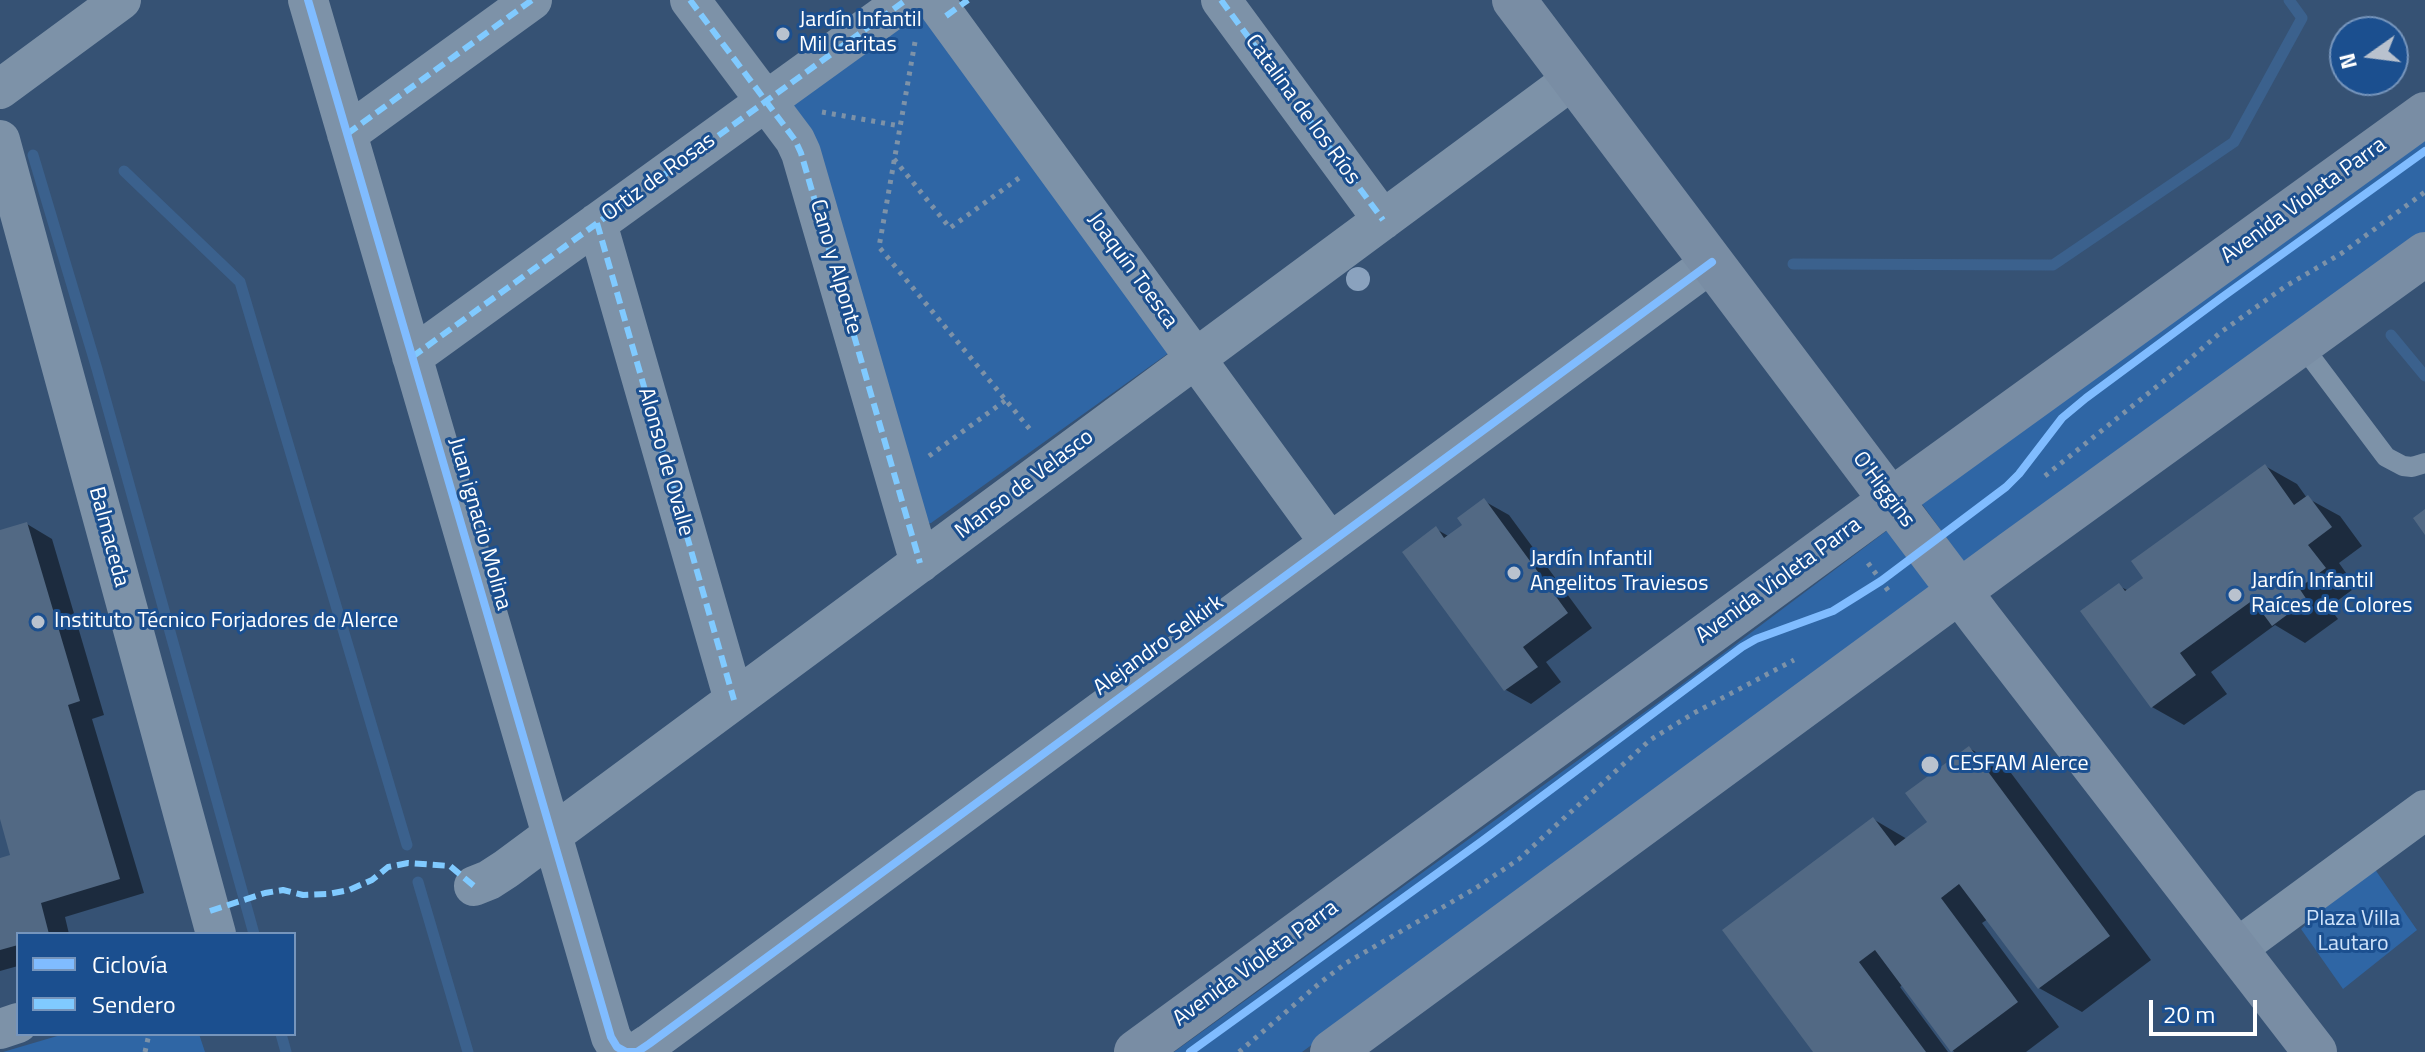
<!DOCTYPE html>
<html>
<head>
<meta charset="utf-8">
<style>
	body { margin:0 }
	#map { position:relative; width:2425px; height:1052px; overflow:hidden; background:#365274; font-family:"Titillium Web",sans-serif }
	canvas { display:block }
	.legend { position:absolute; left:16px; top:932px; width:280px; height:104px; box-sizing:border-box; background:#1b4f8f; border:2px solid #7695bc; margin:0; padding:10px 14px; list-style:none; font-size:24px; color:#fff }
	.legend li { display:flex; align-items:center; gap:16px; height:40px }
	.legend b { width:40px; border:2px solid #7695bc }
	.north { position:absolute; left:2329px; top:16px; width:80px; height:80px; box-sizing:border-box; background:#1b4f8f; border:2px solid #7695bc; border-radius:50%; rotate:256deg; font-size:22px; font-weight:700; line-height:32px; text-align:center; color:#fff }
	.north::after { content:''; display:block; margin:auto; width:28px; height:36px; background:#b9c2ce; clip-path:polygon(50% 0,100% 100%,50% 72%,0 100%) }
	.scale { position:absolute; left:2149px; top:1000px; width:108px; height:36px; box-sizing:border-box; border:4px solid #fff; border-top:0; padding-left:10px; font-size:24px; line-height:28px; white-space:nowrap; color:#fff; -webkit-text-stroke:6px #1b4f8f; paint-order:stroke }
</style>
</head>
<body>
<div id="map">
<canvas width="2425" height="1052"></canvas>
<ul class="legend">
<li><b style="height:10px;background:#80bcff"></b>Ciclovía</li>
<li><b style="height:10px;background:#80caff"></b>Sendero</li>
</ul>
<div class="north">N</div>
<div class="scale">20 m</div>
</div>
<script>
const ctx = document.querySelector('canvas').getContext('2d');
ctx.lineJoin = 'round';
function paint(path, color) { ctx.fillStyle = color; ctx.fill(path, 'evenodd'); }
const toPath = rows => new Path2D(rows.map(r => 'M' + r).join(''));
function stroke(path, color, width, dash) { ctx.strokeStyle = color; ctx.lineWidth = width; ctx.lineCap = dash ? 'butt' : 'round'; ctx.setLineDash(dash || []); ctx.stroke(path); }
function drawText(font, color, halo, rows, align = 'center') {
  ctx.font = font + ' "Titillium Web",sans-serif'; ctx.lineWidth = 6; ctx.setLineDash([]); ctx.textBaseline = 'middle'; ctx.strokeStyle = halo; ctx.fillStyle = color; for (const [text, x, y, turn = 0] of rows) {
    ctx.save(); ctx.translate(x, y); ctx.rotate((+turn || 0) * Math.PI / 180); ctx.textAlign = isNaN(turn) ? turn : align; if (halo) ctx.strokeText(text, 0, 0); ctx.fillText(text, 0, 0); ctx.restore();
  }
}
const green = toPath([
	[917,8,1170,352,931,523,924,524,786,100],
	[2425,132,2425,232,1966,565,1919,500],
	[1889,529,1933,589,1302,1052,1174,1052,1660,701],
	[2372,865,2417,930,2343,989,2301,929],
	[64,1034,199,1034,205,1052,3,1052]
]);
const shadow = toPath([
	[2265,466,2297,484,2307,498,2340,516,2362,546,2339,563,2356,587,2329,607,2338,619,2305,643,2275,625,2211,672,2227,694,2184,725,2152,707,2119,586,2129,591],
	[1484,501,1509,515,1592,628,1546,662,1561,682,1531,704,1506,690,1404,552,1436,529,1450,537,1465,525],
	[27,524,52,539,104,715,92,719,144,893,65,917,69,934,18,934,18,966,0,971,0,860,12,856,0,812,0,532],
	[1969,748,2011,773,2151,960,2082,1012,2039,988,1988,919,1982,923,2059,1027,2026,1052,1954,1052,1903,984,1900,987,1948,1052,1815,1052,1873,819,1907,839,1929,822]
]);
const stream = toPath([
	[33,155,97,369,254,934],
	[124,171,240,282,407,845],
	[1793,264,2053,265,2234,142,2302,18,2289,0],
	[2391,335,2425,376],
	[418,882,468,1052],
	[281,1034,286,1052]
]);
const building = toPath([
	[2265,464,2294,505,2308,495,2332,527,2308,545,2326,568,2299,588,2307,600,2272,626,2253,600,2180,653,2196,675,2151,708,2080,611,2119,583,2125,591,2143,578,2131,561],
	[1484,498,1568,613,1523,647,1538,667,1504,691,1402,552,1436,526,1444,538,1462,525,1457,518],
	[2425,509,2425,535,2413,518],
	[27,522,80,701,68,705,120,879,41,903,49,934,18,934,18,945,0,950,0,858,10,855,0,819,0,530],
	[1969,746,2110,936,2038,989,1959,884,1941,898,2018,1002,1951,1052,1875,950,1859,962,1926,1052,1813,1052,1722,930,1873,817,1895,846,1927,822,1905,793]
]);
const path = toPath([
	[915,42,879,247,1033,433],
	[822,112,900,126],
	[894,159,950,228,1019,178],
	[929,456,1006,400],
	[2045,476,2175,372,2221,332,2286,286,2342,253,2425,192],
	[1868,563,1890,593],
	[145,1052,149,1034],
	[1239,1052,1321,982,1346,963,1476,888,1519,859,1650,740,1694,713,1794,660]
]);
const lane = toPath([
	[2301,344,2386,457,2403,466,2412,467,2425,463]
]);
const street = toPath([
	[308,0,611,1037,617,1047,626,1052,637,1052,649,1044,1712,262],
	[690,0,795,140,801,153,920,563],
	[934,0,1330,543],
	[1221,0,1383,220],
	[0,89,121,0],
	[347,134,532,0],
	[0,140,216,934],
	[597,223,734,700],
	[412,357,906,0],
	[474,886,489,880,506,869,1573,79],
	[2236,949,2425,810],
	[0,1029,18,1023]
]);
const secondary = toPath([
	[1514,0,1981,620,2315,1052],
	[1136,1052,1891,500,2425,114],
	[1332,1052,2013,552,2425,254]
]);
const quiet = toPath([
	[690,0,795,140,801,153,920,563],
	[1221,0,1383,220],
	[946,16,968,0],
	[347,134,532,0],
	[597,223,734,700],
	[412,357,906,0],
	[210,911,265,893,283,890,303,895,328,894,349,890,372,880,388,867,408,863,450,866,474,886]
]);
const cycleway = toPath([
	[308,0,611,1037,617,1047,626,1052,637,1052,649,1044,1712,262],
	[1190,1052,1482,841,1742,647,1756,639,1833,611,1881,581,2006,487,2019,474,2062,418,2086,398,2221,298,2425,151]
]);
const trees = [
	[1358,279]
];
const markers = [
	[783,34,8,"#b9c2ce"],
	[1514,573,8,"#b9c2ce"],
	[2235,595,8,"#b9c2ce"],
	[38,622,8,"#b9c2ce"],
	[1930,765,10,"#b9c2ce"]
];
const poiNames = [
	["Jardín Infantil",799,21],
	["Mil Caritas",799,46],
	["Jardín Infantil",1530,560],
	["Angelitos Traviesos",1530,585],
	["Jardín Infantil",2251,582],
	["Raíces de Colores",2251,607],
	["Instituto Técnico Forjadores de Alerce",54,622],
	["CESFAM Alerce",1948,765]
];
const streetNames = [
	["Catalina de los Ríos",1302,110,54],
	["Ortiz de Rosas",659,178,-36],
	["Avenida Violeta Parra",2304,201,-36],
	["Cano y Alponte",835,267,74],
	["Joaquín Toesca",1132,271,54],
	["Alonso de Ovalle",665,462,74],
	["Manso de Velasco",1025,485,-37],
	["O'Higgins",1883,490,53],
	["Juan ignacio Molina",479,524,74],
	["Balmaceda",108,537,75],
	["Avenida Violeta Parra",1779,581,-36],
	["Alejandro Selkirk",1159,646,-36],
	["Avenida Violeta Parra",1256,964,-36]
];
const parkNames = [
	["Plaza Villa",2353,920],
	["Lautaro",2353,945]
];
paint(green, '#2f66a5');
paint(shadow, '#0007');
stroke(stream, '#3b618d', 11);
paint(building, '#526984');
stroke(path, '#7d92a8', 5, [4, 6]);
stroke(lane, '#7d92a8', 20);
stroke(street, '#7d92a8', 40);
stroke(secondary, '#798da4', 44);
stroke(quiet, '#80caff', 6, [12, 6]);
stroke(cycleway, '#80bcff', 8);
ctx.fillStyle = '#8aa2be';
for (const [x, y] of trees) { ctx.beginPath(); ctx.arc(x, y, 12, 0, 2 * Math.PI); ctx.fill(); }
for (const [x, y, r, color] of markers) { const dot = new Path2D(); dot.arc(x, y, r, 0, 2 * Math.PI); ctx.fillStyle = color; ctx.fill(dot); stroke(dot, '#1b4f8f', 3); }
drawText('22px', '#fff', '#1b4f8f', poiNames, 'left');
drawText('22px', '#fff', '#1b4f8f', streetNames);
drawText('22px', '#cfe3fa', '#1b4f8f', parkNames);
</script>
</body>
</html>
